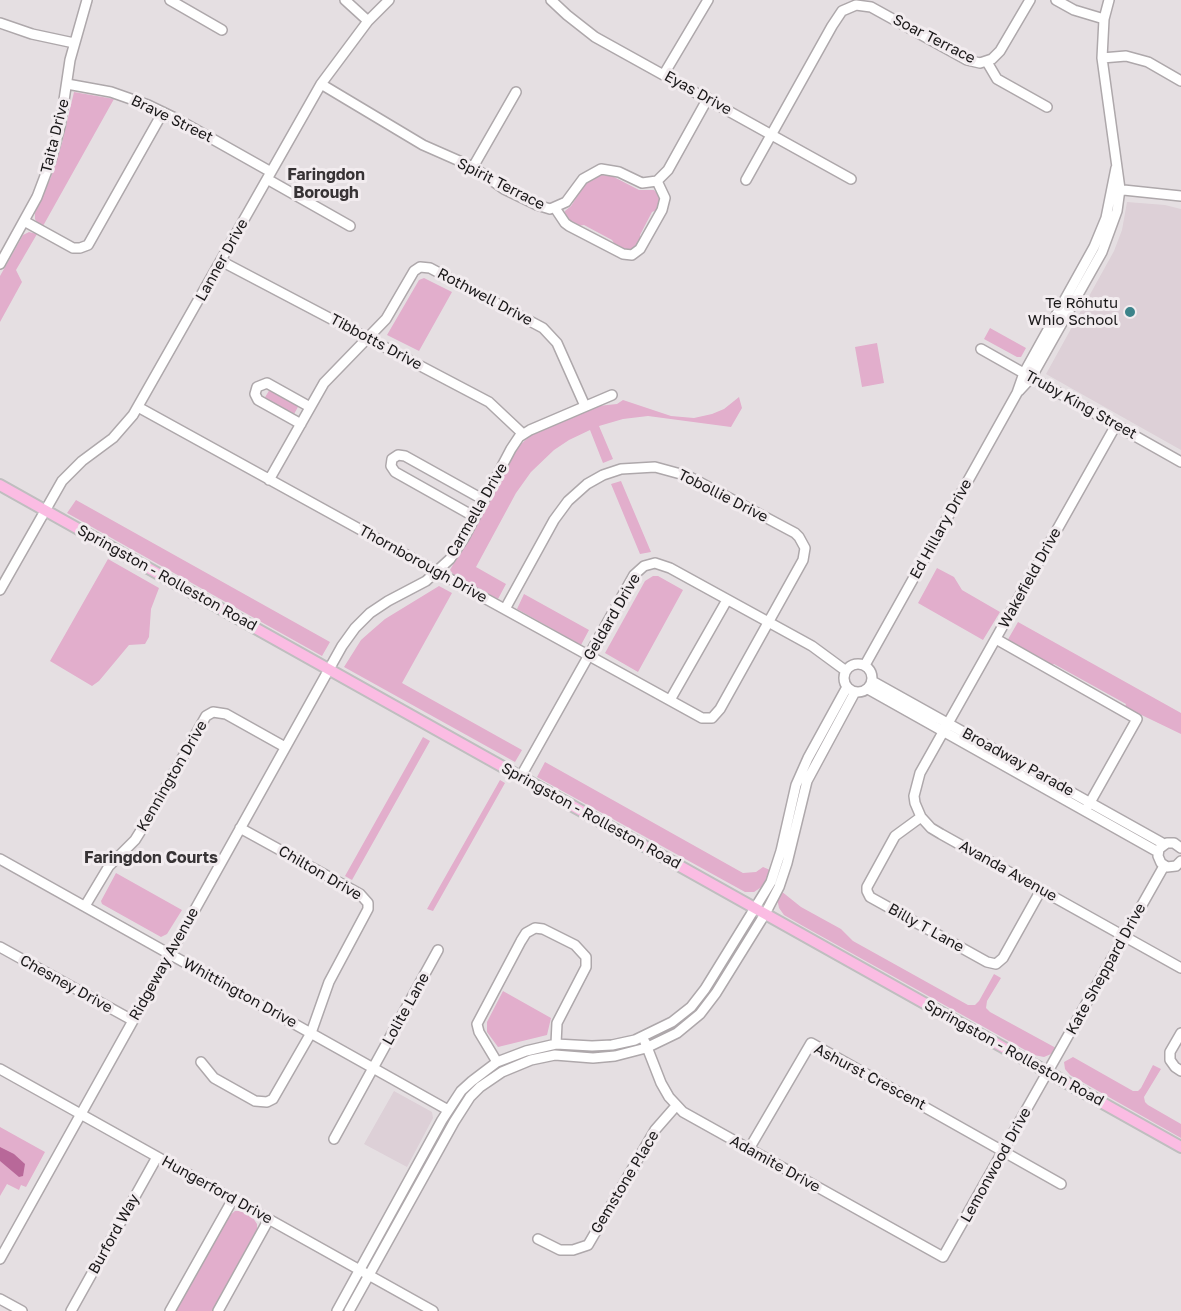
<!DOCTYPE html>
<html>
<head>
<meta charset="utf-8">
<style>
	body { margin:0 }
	canvas { display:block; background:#e5dfe2 }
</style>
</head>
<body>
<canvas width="1181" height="1311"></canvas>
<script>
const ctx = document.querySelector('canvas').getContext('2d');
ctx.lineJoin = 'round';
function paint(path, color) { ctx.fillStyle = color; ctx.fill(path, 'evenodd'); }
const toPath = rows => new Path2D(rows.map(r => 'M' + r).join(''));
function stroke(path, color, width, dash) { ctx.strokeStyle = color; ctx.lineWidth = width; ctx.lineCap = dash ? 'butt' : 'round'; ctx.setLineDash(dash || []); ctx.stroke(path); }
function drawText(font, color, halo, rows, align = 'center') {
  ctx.font = font + ' "Golos Text",sans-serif'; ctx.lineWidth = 6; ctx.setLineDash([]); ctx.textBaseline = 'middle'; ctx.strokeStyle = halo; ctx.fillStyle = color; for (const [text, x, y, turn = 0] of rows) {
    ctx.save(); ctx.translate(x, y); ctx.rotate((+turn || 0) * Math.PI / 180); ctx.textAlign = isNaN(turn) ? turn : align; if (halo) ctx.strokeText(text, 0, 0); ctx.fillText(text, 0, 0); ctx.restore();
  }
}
const built = toPath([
	[1127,202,1165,205,1181,209,1181,450,1046,374,1114,251,1122,230],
	[394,1091,432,1112,433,1118,407,1167,364,1144]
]);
const green = toPath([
	[74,92,114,99,43,226,38,224,35,219,35,213,51,177,62,143],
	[600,175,612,176,639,190,654,190,659,195,661,201,657,210,652,212,640,235,641,239,633,250,626,251,616,246,612,240,584,225,577,226,567,221,565,216,565,211,571,206,585,184],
	[29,232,37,234,16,270,22,282,0,322,0,276,23,235],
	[424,278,452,292,419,351,387,335,419,280],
	[990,328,1026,348,1021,357,1017,357,984,339],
	[877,343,884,383,862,387,855,347],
	[270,389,299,405,293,416,264,399],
	[739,397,742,408,731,427,648,416,623,419,599,426,613,459,603,463,590,430,569,440,554,450,531,472,516,493,476,567,506,584,498,599,454,575,450,570,519,446,531,435,598,406,617,404,623,400,671,416,694,418,712,414,724,409],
	[621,481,651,552,640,554,611,484],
	[76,500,330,642,322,656,67,513],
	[108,559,159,588,151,609,149,637,145,644,129,645,99,681,92,686,50,661],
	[937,568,954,577,962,590,1000,612,983,640,918,603],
	[653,576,658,576,683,590,638,672,605,653,645,581],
	[439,586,452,593,402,683,522,750,515,762,344,667,361,640,370,632,385,619],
	[524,594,589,630,581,645,517,609],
	[1018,622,1181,713,1181,734,1125,707,1126,704,1054,664,1052,665,1037,659,1007,641],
	[423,737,430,741,352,880,345,876],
	[545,762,743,873,756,872,763,867,770,870,763,886,754,892,745,892,537,777],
	[500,780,505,783,433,911,427,909],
	[116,873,182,910,167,934,161,937,102,904,101,901],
	[781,891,801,907,841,929,853,941,968,1005,975,1005,979,1001,994,974,1001,978,987,1001,986,1008,990,1012,1056,1048,1051,1054,1044,1057,1034,1055,803,926,784,915,779,908,777,898],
	[503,991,551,1018,547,1035,498,1047,487,1032,487,1022],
	[1073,1057,1133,1091,1138,1091,1141,1088,1153,1065,1161,1069,1144,1097,1145,1102,1148,1105,1181,1124,1181,1138,1070,1075,1065,1069,1064,1062],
	[0,1127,45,1152,26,1187,21,1185,19,1190,7,1184,0,1196],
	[235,1211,241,1211,253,1218,257,1224,257,1229,212,1311,176,1311,229,1216]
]);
const water = toPath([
	[0,1147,14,1154,25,1164,23,1176,19,1177,0,1161]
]);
const minor = toPath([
	[170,0,222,30],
	[345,0,368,21],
	[551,0,567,15,595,37,851,179],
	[1056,0,1074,10,1104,19],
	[0,23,32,34,74,43],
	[1102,58,1126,56,1148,62,1181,81],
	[987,62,997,79,1047,107],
	[664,74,708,0],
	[67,84,111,92,148,105,177,119,271,172],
	[321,84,423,145,473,167,504,189,537,205,550,209,566,202,583,179,601,169,619,172,642,183,657,181,668,170,708,98],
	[473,167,516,92],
	[267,179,350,226],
	[746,180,832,26,842,11,856,5,871,7,967,60,980,63,992,59,1000,51,1030,0],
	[1114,189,1181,196],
	[555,208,565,223,569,226,623,254,632,255,640,249,662,210,665,198,657,181],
	[24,221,73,248,80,248,88,245,163,112],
	[221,261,489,402,523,434],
	[0,264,37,197,51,160,60,127,70,60,87,0],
	[981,349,1181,462],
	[1019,391,1031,378,1102,252,1117,211,1120,189,1102,58,1104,19,1109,0],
	[138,407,702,718,712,718,720,709,803,560,805,548,799,537,795,533,688,476,655,467,621,469,603,475,587,484,568,501,554,520,505,609],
	[301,424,258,400,255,394,257,387,267,383,310,407],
	[1116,425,920,773,914,796,915,803,921,817,931,828,941,834,1181,968],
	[269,480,324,383,386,319,414,271,420,267,430,268,543,328,557,343,585,406],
	[475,517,395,472,391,466,392,459,398,455,405,456,484,500],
	[0,590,62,481,82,461,113,438,133,415,321,84,368,21,389,0],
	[996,639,1137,719,1088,806],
	'844 678a14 14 0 1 1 28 0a14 14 0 1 1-28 0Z',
	[865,665,1017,393,1024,373,1094,247,1106,218,1116,168],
	[872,681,1164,844],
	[868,689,1158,852],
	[670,700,727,600],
	[521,776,634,575,644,566,655,563,670,568,812,646,846,671],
	[921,817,895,836,867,887,867,891,870,897,987,962,996,964,1003,958,1041,890],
	[1181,848,1174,843,1167,843,1159,849,1158,856,1161,863,1167,867,1176,866,1181,861],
	[0,859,448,1110],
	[85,906,109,866,135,840,145,824,206,716,213,712,226,714,285,747],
	[0,947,132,1020],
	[1181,1033,1170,1052,1170,1060,1175,1067,1181,1071],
	[645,1042,661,1083,669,1097,683,1112,943,1257,1164,866],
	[201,1062,214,1078,255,1101,267,1102,273,1099,311,1033,329,982,368,909,368,903,360,894,240,828],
	[497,1062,479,1032,477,1024,521,941,526,933,535,928,543,929,575,945,586,957,586,967,557,1023,556,1044],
	[0,1069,433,1311],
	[334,1139,438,950],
	[749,1149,811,1043,1061,1184],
	[538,1239,560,1250,573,1250,588,1245,655,1130,676,1106],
	[0,1259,342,646,355,628,370,613,388,601,426,581,450,559,464,538,511,449,519,437,530,430,612,395],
	[0,1299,22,1311],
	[71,1311,157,1157],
	[170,1311,233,1199],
	[218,1311,269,1219],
	[337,1311,442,1120,461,1091,472,1081,497,1062,526,1051,556,1044,592,1046,612,1045,635,1040,672,1022,691,1007,705,989,771,882,781,851,796,785,808,758,847,687],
	[349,1311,454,1122,470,1097,480,1087,502,1072,531,1060,555,1055,593,1058,615,1056,646,1048,677,1033,700,1014,716,993,765,914,779,887,787,863,807,781,855,692]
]);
const major = toPath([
	[0,485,1181,1147]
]);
const markers = [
	[1130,312,6,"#3c838a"]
];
const streetNames = [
	["Soar Terrace",934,39,27],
	["Eyas Drive",698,93,29],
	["Brave Street",172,119,26],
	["Taita Drive",55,136,-76],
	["Spirit Terrace",501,184,27],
	["Lanner Drive",222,260,-61],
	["Rothwell Drive",485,297,28],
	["Tibbotts Drive",376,342,28],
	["Truby King Street",1081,405,29],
	["Tobollie Drive",723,496,27],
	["Carmella Drive",477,510,-60],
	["Ed Hillary Drive",941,529,-61],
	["Thornborough Drive",423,564,29],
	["Springston - Rolleston Road",167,578,29],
	["Wakefield Drive",1030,578,-61],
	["Geldard Drive",612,617,-60],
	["Broadway Parade",1018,762,29],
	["Kennington Drive",172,776,-60],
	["Springston - Rolleston Road",591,816,29],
	["Avanda Avenue",1008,871,29],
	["Chilton Drive",320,873,30],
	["Billy T Lane",926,928,29],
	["Ridgeway Avenue",164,964,-61],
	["Kate Sheppard Drive",1106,969,-61],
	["Chesney Drive",66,984,29],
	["Whittington Drive",240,993,29],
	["Lolite Lane",406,1009,-61],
	["Springston - Rolleston Road",1014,1053,29],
	["Ashurst Crescent",870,1077,28],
	["Adamite Drive",775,1164,29],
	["Lemonwood Drive",996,1165,-61],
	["Gemstone Place",625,1182,-59],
	["Hungerford Drive",217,1190,29],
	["Burford Way",114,1234,-61]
];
const poiNames = [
	["Te Rōhutu",1118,303],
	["Whio School",1118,320]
];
const neighbourhoodNames = [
	["Faringdon",326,175],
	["Borough",326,193],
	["Faringdon Courts",151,858]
];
paint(built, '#ddd0d7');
paint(green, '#e2aecc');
paint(water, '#b86899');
stroke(minor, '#aea8ab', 12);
stroke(major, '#bfbebf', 14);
stroke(minor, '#fff', 9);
stroke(major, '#fbbce3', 10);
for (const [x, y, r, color] of markers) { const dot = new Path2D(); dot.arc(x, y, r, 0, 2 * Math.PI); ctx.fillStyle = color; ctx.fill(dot); stroke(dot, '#f2ecef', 2); }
drawText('15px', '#1a1819', '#f2ecef', streetNames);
drawText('15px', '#1a1819', '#f2ecef', poiNames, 'right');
drawText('bold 16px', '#373335', '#f2ecef', neighbourhoodNames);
</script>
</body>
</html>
